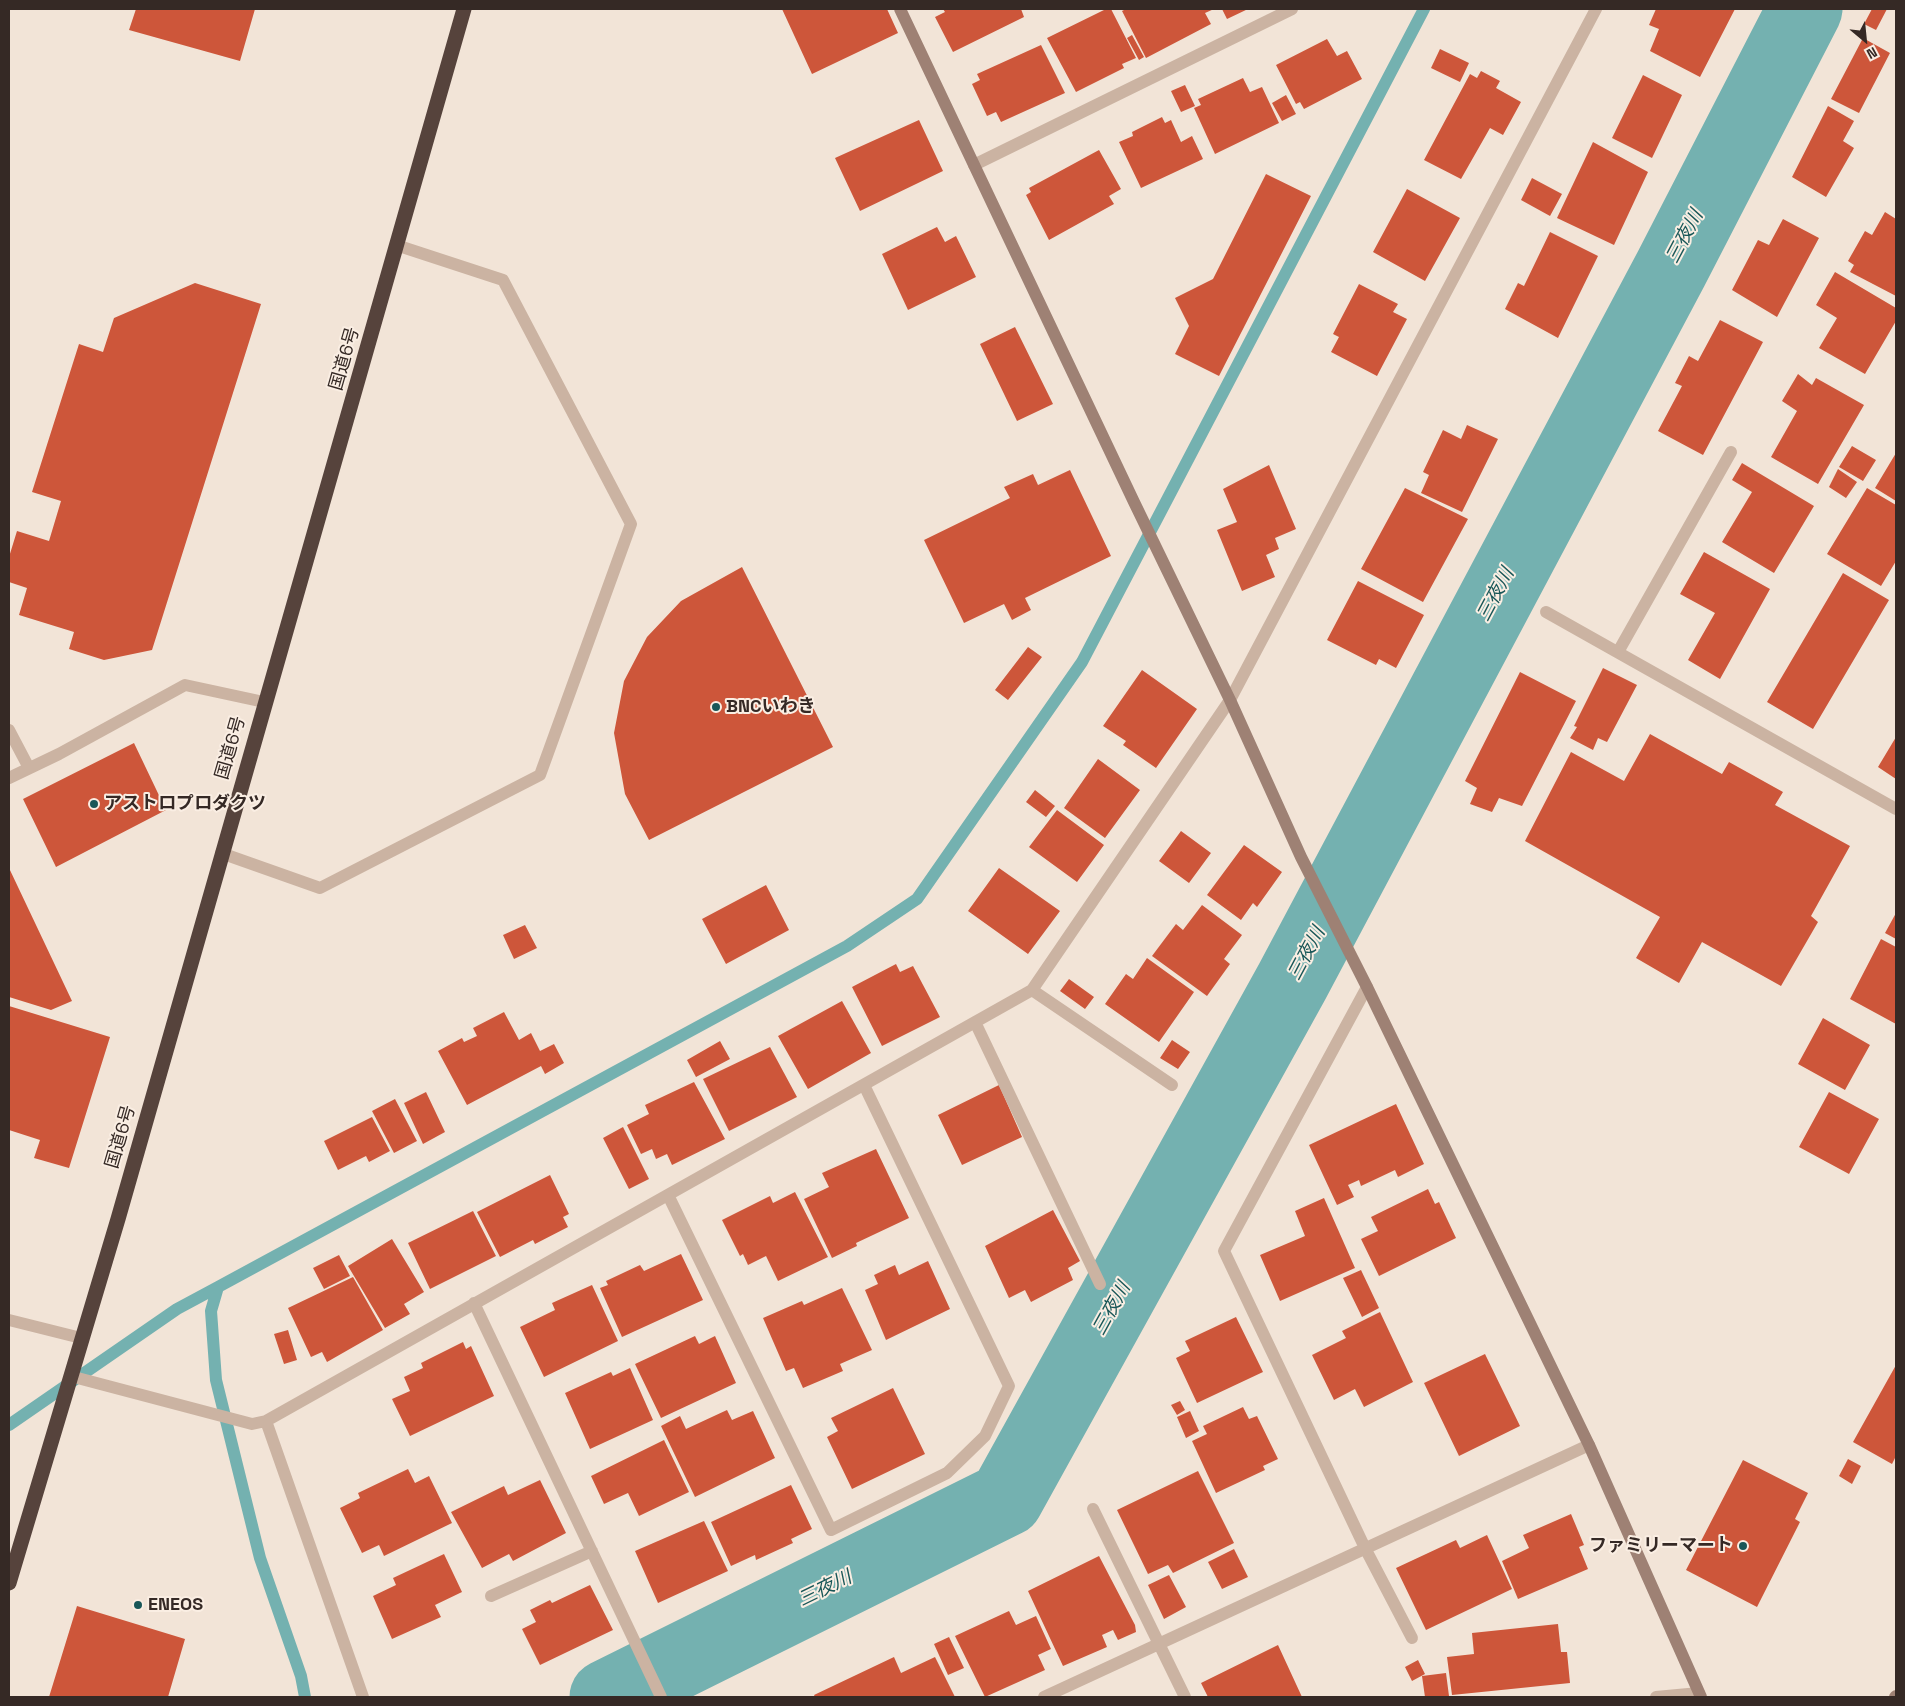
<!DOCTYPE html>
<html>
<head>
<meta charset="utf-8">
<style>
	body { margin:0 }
	#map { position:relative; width:1905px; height:1706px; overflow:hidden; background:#f2e4d7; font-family:"Space Grotesk",sans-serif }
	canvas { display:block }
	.frame { position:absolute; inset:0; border:10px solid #352925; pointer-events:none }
	.north { position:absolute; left:1840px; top:15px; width:50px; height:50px; -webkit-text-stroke:4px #faeee3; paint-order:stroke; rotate:152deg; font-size:14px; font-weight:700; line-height:20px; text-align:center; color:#352925 }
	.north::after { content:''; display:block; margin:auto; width:18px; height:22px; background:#352925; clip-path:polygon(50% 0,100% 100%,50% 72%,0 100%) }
</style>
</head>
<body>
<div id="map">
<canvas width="1905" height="1706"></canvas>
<div class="frame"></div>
<div class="north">N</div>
</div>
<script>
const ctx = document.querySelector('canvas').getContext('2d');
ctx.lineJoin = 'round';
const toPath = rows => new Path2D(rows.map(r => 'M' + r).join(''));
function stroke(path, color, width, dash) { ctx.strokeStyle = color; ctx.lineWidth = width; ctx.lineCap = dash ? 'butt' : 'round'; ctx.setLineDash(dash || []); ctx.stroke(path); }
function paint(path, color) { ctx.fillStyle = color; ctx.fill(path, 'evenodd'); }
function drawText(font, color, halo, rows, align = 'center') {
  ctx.font = font + ' "Space Grotesk","Noto Sans JP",sans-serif'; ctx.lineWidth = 4; ctx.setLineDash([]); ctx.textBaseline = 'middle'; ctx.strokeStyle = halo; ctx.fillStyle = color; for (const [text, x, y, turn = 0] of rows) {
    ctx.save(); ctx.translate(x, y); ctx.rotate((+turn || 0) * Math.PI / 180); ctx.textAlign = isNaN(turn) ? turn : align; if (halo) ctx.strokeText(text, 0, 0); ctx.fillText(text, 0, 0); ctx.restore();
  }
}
const stream = toPath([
	[9,1425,177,1309,218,1287],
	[305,1697,301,1676,260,1558,216,1380,211,1311,218,1287,847,946,917,899,1082,662,1424,9]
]);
const river = toPath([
	[607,1697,1006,1499,1292,982,1671,269,1805,9]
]);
const building = toPath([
	[136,9,255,9,240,61,129,30],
	[782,9,887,9,898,33,812,74],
	[943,9,1021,9,1024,17,953,52,935,17,945,12],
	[1106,9,1111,9,1136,58,1122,64,1124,68,1076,92,1047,38],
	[1126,9,1214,9,1205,13,1211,24,1146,58,1122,11],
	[1222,9,1248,9,1227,19],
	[1656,9,1735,9,1700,77,1650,51,1659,29,1649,25],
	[1872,9,1887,9,1876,30,1864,24],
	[1132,35,1144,57,1139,60,1127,38],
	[1863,38,1890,53,1859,113,1831,99],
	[1327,39,1337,56,1347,51,1362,79,1304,109,1300,102,1296,104,1276,65],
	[1041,45,1065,93,1001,122,996,112,987,116,972,84,980,80,977,74],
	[1440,49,1469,63,1460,82,1431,68],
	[1481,71,1500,81,1496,88,1521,102,1503,135,1490,128,1461,179,1424,160,1470,74,1477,78],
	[1643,75,1682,95,1652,158,1612,138],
	[1243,78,1250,92,1262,87,1279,123,1215,154,1194,108,1201,105,1198,99],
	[1185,85,1195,106,1181,112,1171,91],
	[1286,95,1296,114,1282,121,1272,103],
	[1828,106,1854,121,1843,141,1854,148,1826,197,1792,177],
	[1162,117,1165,123,1171,120,1181,142,1192,136,1203,159,1141,188,1119,142,1133,136,1132,132],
	[919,120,943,171,860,211,835,158],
	[1593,142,1648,172,1614,245,1557,218],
	[1099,150,1121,189,1109,196,1114,204,1049,240,1026,195,1031,192,1029,188],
	[1266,174,1311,196,1219,376,1175,354,1189,326,1175,298,1213,279],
	[1532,178,1562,194,1550,216,1521,200],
	[1407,189,1460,218,1425,281,1373,252],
	[1885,212,1896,219,1896,296,1850,272,1854,265,1848,261,1865,231,1872,235],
	[1783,219,1819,238,1777,317,1732,290,1758,240,1769,245],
	[937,227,945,242,956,236,976,277,908,310,882,254],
	[1550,232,1598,256,1558,338,1505,309,1518,283,1524,286],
	[1835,272,1896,308,1896,321,1865,374,1819,348,1837,318,1816,305],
	[195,283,261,304,152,650,104,660,69,649,74,632,19,615,27,588,9,582,9,557,17,531,49,541,61,501,32,492,79,344,103,352,114,318],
	[1359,284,1398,304,1393,312,1407,319,1377,376,1331,352,1339,337,1333,334],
	[1720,320,1763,342,1703,455,1658,431,1682,386,1675,383,1689,356,1698,361],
	[1015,327,1053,404,1017,421,980,344],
	[1798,374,1812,385,1816,378,1864,405,1818,484,1771,457,1797,411,1782,401],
	[1467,425,1498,439,1462,512,1421,493,1429,475,1423,472,1443,430,1461,439],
	[1852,446,1876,460,1863,481,1839,467],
	[1896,453,1896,501,1875,488],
	[1742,463,1814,506,1774,573,1722,542,1752,492,1732,480],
	[1269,465,1296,529,1275,538,1279,549,1266,555,1275,577,1242,591,1217,530,1237,522,1223,489],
	[1838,469,1857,482,1846,498,1829,487],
	[1070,470,1111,556,1025,598,1031,610,1012,620,1004,604,964,623,924,540,1010,498,1004,487,1033,474,1038,485],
	[1405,488,1468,519,1423,602,1361,569],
	[1867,488,1896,505,1896,561,1881,586,1827,554],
	[1704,552,1770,589,1720,679,1688,660,1715,613,1680,594],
	[742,567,833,747,649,840,625,794,614,733,624,681,647,637,681,601],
	[1843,573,1889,600,1813,729,1767,702],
	[1358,581,1424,615,1396,668,1379,659,1376,665,1327,640],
	[1028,647,1042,657,1008,700,995,690],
	[1603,668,1637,685,1607,742,1598,738,1593,750,1570,738,1577,727,1574,726],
	[1142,670,1197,709,1156,768,1123,745,1126,741,1103,726],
	[1520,672,1576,701,1522,806,1499,798,1492,812,1470,804,1477,788,1465,781],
	[1650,734,1722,774,1729,762,1783,792,1775,805,1850,846,1811,916,1818,922,1781,986,1702,942,1679,983,1636,958,1660,917,1525,841,1571,752,1624,781],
	[1896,737,1896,779,1878,767],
	[134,743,166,810,56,867,23,799],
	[1098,759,1140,790,1105,838,1064,808],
	[1035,790,1055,806,1046,817,1026,802],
	[1057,810,1104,845,1077,882,1029,847],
	[1181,831,1211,853,1189,883,1159,861],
	[1244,845,1282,872,1257,907,1253,903,1241,920,1207,895],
	[9,868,72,1001,51,1010,9,997],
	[999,868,1060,911,1028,954,968,911],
	[766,885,789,930,726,964,702,919],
	[1202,905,1242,935,1224,959,1230,964,1207,996,1152,956,1176,924,1183,930],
	[1896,913,1896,939,1885,933],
	[525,925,537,948,514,959,503,935],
	[1881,939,1896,947,1896,1024,1850,999],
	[1147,958,1194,992,1159,1042,1105,1004,1126,974,1133,979],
	[896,964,900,972,913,966,940,1017,882,1046,852,987],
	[1069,979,1094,997,1085,1009,1060,991],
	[842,1001,871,1053,808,1089,778,1036],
	[9,1006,110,1037,69,1168,34,1158,40,1140,9,1130],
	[504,1012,519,1040,531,1033,540,1051,554,1044,564,1063,545,1074,541,1066,467,1105,438,1051,462,1038,464,1042,477,1036,473,1028],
	[1823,1018,1870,1045,1845,1090,1798,1064],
	[1172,1040,1190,1052,1178,1069,1160,1058],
	[720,1041,730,1059,696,1077,687,1060],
	[770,1047,797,1097,729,1131,703,1079],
	[694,1082,725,1139,672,1165,667,1154,656,1159,652,1149,641,1154,627,1125,649,1114,645,1105],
	[999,1085,1022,1137,962,1165,938,1115],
	[426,1092,445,1132,423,1144,404,1103],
	[1829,1092,1879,1119,1849,1174,1799,1147],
	[395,1099,417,1141,394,1153,372,1111],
	[1396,1104,1424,1164,1398,1177,1395,1170,1361,1186,1359,1180,1348,1185,1354,1197,1337,1205,1309,1145],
	[372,1117,390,1151,369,1162,366,1156,338,1170,324,1141],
	[623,1127,649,1179,629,1189,603,1138],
	[876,1149,909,1218,856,1243,857,1246,832,1258,804,1199,829,1187,822,1173],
	[550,1175,569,1214,563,1217,568,1227,535,1244,533,1240,500,1257,477,1212],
	[1428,1189,1435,1204,1439,1202,1456,1238,1379,1276,1361,1239,1378,1231,1371,1217],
	[795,1192,828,1257,778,1281,766,1256,748,1265,743,1254,740,1256,722,1220,770,1196,773,1203],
	[1324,1198,1355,1268,1280,1301,1260,1255,1305,1236,1295,1211],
	[1053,1210,1080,1261,1068,1268,1073,1280,1031,1302,1025,1290,1009,1298,985,1246],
	[473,1211,496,1256,430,1289,408,1243],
	[392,1239,424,1292,404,1304,410,1314,385,1328,348,1266],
	[681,1254,703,1300,622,1337,600,1288,608,1285,606,1281,640,1265,644,1271],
	[339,1255,350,1276,324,1289,313,1268],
	[928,1261,950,1309,886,1340,865,1290,878,1284,874,1275,895,1265,899,1275],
	[1361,1270,1379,1308,1362,1317,1343,1278],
	[353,1277,383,1330,327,1362,322,1352,311,1357,288,1308],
	[592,1285,618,1341,544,1377,520,1327,555,1310,552,1303],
	[842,1288,872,1350,840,1364,843,1371,803,1388,794,1368,786,1371,763,1318,802,1301,804,1305],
	[1380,1312,1413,1382,1364,1407,1355,1389,1334,1400,1312,1355,1346,1338,1342,1331],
	[1236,1317,1263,1372,1197,1403,1176,1358,1190,1351,1185,1341],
	[288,1330,297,1360,284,1364,274,1334],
	[695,1336,699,1344,715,1336,736,1383,661,1418,635,1364],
	[463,1342,466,1349,471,1346,494,1396,410,1436,392,1399,410,1391,404,1377,423,1368,421,1363],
	[1485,1354,1520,1426,1459,1456,1424,1383],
	[1896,1365,1896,1456,1892,1464,1853,1442],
	[630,1368,653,1420,590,1449,565,1393,611,1372,613,1376],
	[893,1388,925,1454,852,1489,827,1437,838,1431,831,1418],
	[1180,1401,1185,1410,1177,1415,1171,1405],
	[1243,1407,1249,1419,1257,1416,1278,1459,1263,1466,1265,1470,1216,1493,1192,1441,1207,1434,1203,1426],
	[727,1410,732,1420,753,1411,775,1458,695,1497,661,1426,680,1416,686,1429],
	[1190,1411,1199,1431,1186,1438,1177,1417],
	[664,1440,689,1492,639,1516,628,1493,604,1504,591,1476],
	[1848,1459,1861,1466,1852,1484,1839,1476],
	[1743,1460,1808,1493,1795,1519,1800,1522,1757,1607,1686,1570],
	[408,1469,415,1483,429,1476,452,1523,384,1556,379,1545,362,1553,340,1508,360,1498,358,1493],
	[1198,1471,1234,1543,1173,1573,1168,1565,1148,1574,1117,1510],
	[540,1480,566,1533,513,1561,509,1554,482,1568,451,1512,504,1486,508,1495],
	[791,1485,812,1529,791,1539,793,1543,756,1560,755,1555,731,1566,711,1522],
	[1571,1514,1584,1545,1579,1547,1588,1569,1518,1599,1502,1561,1529,1548,1523,1535],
	[704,1521,728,1571,658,1603,635,1551],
	[1487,1535,1512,1589,1426,1630,1396,1568,1456,1540,1460,1548],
	[1234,1549,1248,1577,1222,1589,1208,1562],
	[444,1554,462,1592,435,1605,441,1617,392,1639,373,1596,396,1585,393,1578],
	[1099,1556,1135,1625,1136,1632,1118,1640,1113,1630,1102,1635,1107,1647,1063,1666,1028,1591],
	[1169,1575,1186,1607,1164,1619,1148,1585],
	[590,1585,613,1630,540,1665,522,1629,536,1622,530,1610,550,1600,552,1603],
	[77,1606,185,1639,168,1697,49,1697],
	[1009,1611,1016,1625,1036,1616,1051,1649,1038,1655,1045,1670,985,1697,955,1636],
	[1558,1624,1561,1652,1567,1652,1570,1683,1452,1695,1447,1657,1474,1654,1472,1633],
	[949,1637,964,1668,948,1675,934,1644],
	[1278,1645,1302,1697,1208,1697,1201,1683],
	[894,1657,901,1673,935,1657,955,1697,815,1697,814,1695],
	[1418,1660,1425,1674,1412,1681,1405,1667],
	[1446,1673,1449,1696,1425,1697,1422,1676]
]);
const lane = toPath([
	[221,853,320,888,540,775,631,524,503,280,396,245]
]);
const street = toPath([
	[974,165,1292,9],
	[1546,612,1896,809],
	[1618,652,1731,452],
	[9,730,29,768],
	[9,778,59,754,185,685,264,702],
	[1367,987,1224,1251,1365,1548,1412,1638],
	[1032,990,1172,1085],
	[975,1022,1100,1284],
	[668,1195,831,1530,947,1473,985,1436,1009,1386,864,1085],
	[474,1303,661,1697],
	[9,1320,81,1338],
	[70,1376,252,1424,266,1421,1032,990,1230,700,1596,9],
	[266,1421,363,1697],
	[1093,1509,1185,1697],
	[491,1596,592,1551],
	[1044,1697,1589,1445],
	[1656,1697,1699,1693]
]);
const secondary = toPath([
	[900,9,1134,502,1230,700,1301,857,1367,987,1589,1445,1701,1697],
	[1895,1697,1896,1696]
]);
const highway = toPath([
	[9,1583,118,1219,464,9]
]);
const markers = [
	[716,707,5,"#195758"],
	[94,804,5,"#195758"],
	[1743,1546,5,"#195758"],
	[138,1605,5,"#195758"]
];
const streetNames = [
	["国道6号",345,359,-74],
	["国道6号",231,748,-74],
	["国道6号",121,1137,-74]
];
const poiNames = [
	["BNCいわき",726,707],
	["アストロプロダクツ",104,804],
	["ファミリーマート",1733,1546,"right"],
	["ENEOS",148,1605]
];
const waterNames = [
	["三夜川",1685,237,-62],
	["三夜川",1496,595,-62],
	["三夜川",1307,954,-62],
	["三夜川",1112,1309,-61],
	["三夜川",825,1589,-26]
];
stroke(stream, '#74b1b0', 12);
stroke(river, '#74b1b0', 75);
paint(building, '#cd563a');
stroke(lane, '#cbb3a2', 12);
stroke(street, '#cbb3a2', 12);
stroke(secondary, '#9e8174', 12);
stroke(highway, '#56433c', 15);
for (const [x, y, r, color] of markers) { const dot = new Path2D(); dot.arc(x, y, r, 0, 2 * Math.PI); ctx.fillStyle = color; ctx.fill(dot); stroke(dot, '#faeee3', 2); }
drawText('18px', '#352925', '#faeee3', streetNames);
drawText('bold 18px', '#352925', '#faeee3', poiNames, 'left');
drawText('italic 19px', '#195758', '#faeee3', waterNames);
</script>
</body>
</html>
